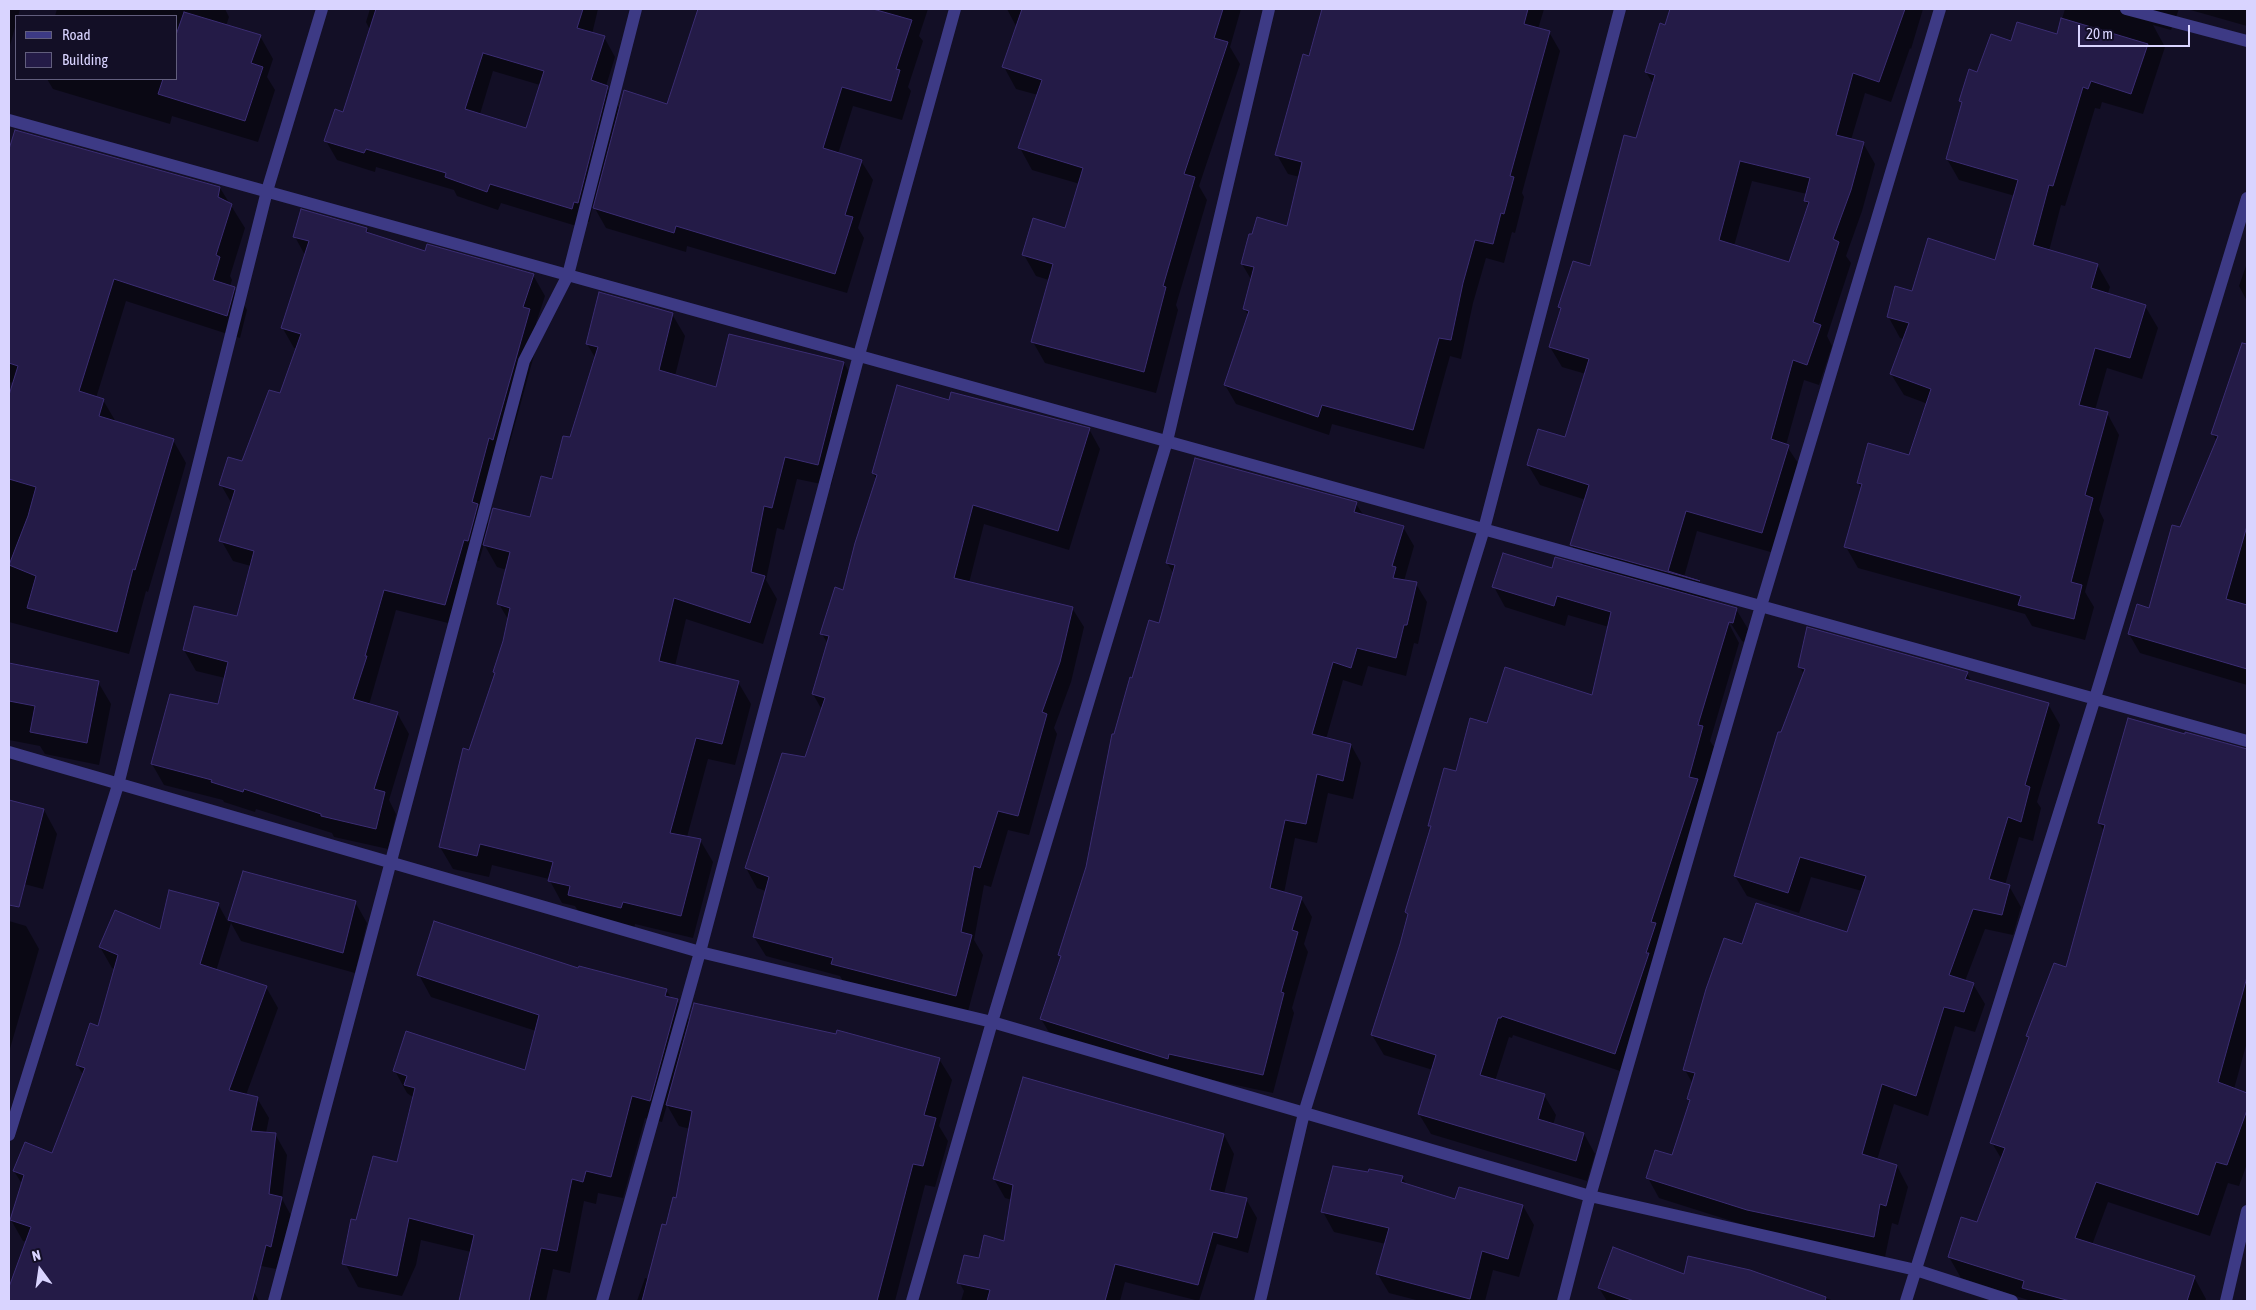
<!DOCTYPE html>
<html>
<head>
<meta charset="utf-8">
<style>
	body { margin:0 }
	#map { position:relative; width:2256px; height:1310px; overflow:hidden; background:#130f26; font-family:"Asap Condensed",sans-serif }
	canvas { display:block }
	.frame { position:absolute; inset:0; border:10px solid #d9d4ff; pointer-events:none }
	.legend { position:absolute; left:15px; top:15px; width:162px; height:65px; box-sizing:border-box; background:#130f26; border:1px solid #625e7d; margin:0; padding:6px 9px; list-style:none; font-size:15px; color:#d9d4ff }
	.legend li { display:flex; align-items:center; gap:10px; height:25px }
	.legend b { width:25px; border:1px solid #625e7d }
	.north { position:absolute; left:15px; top:1245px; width:50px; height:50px; -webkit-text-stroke:4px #130f26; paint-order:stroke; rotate:346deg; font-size:14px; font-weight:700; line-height:20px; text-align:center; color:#d9d4ff }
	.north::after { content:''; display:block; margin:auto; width:18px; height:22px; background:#d9d4ff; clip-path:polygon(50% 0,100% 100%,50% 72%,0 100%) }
	.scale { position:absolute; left:2078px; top:25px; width:112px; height:22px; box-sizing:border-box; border:2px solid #d9d4ff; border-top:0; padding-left:6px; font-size:15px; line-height:18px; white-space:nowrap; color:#d9d4ff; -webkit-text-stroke:4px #130f26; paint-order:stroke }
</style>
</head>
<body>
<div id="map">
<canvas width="2256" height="1310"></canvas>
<div class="frame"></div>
<ul class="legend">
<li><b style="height:6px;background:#3d3a85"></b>Road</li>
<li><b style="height:14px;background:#241b47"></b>Building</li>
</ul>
<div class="north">N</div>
<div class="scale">20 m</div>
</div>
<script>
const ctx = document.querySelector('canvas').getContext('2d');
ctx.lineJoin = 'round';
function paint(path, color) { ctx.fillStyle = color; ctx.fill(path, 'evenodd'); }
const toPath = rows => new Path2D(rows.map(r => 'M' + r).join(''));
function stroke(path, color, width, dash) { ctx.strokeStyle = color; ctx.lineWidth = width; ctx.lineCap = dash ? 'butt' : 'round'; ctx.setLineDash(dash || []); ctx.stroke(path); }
const shadow = toPath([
	[9,9,20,9,9,49],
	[57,9,225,9,229,17,226,26,260,36,273,59,267,77,275,90,258,142,172,116,170,124,53,89,47,79,176,79,176,16,55,16],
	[370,9,598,9,592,34,604,37,615,57,606,86,620,109,668,105,699,9,928,9,919,36,923,41,908,87,911,91,902,120,853,106,838,154,861,161,873,180,858,228,864,238,847,293,687,246,686,252,606,228,593,205,589,222,585,221,583,228,501,203,498,210,457,196,454,190,376,167,375,172,337,160,326,141,344,113,370,30,366,22],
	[493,71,540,85,527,129,480,114],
	[1007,9,1241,9,1230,47,1240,64,1199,186,1207,200,1176,305,1178,310,1156,393,1045,363,1033,342,1049,280,1036,276,1024,255,1065,230,1080,184,1032,170,1020,148,1038,95,1016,89,1004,67,1017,28],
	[1323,9,1544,9,1538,29,1549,32,1560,51,1522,193,1524,197,1515,233,1512,232,1504,263,1486,258,1473,303,1461,359,1450,356,1424,449,1332,424,1329,435,1236,404,1225,385,1249,316,1244,309,1252,281,1242,264,1288,227,1300,177,1288,174,1277,155],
	[1671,9,1923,9,1911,49,1910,48,1891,102,1865,93,1851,140,1863,143,1875,164,1862,211,1846,256,1851,263,1827,336,1832,346,1819,385,1804,380,1786,445,1800,466,1774,553,1697,531,1684,577,1700,582,1711,602,1736,609,1748,629,1744,642,1742,641,1730,622,1728,622,1739,643,1710,741,1714,747,1626,1073,1513,1035,1512,1038,1509,1037,1495,1081,1544,1095,1556,1115,1553,1125,1584,1134,1595,1154,1587,1181,1431,1134,1419,1114,1433,1070,1384,1055,1372,1035,1409,917,1406,912,1431,829,1429,825,1457,773,1488,725,1593,697,1609,627,1568,615,1565,626,1505,607,1494,587,1552,570,1584,567,1571,544,1586,500,1540,485,1528,465,1566,439,1586,374,1562,367,1550,347,1562,310,1559,306,1591,268,1637,140,1653,84,1646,72],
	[1752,181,1807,194,1805,201,1809,206,1790,264,1734,246],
	[2065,9,2179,9,2171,30,2153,25,2165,47,2143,114,2102,102,2100,109,2095,108,2065,206,2061,205,2049,251,2098,266,2110,287,2108,293,2145,306,2158,328,2142,379,2107,368,2095,410,2107,413,2119,435,2099,510,2104,520,2085,592,2094,607,2085,640,2032,626,2025,614,1858,568,1846,547,1862,489,1858,483,1909,456,1928,404,1904,395,1891,374,1904,339,1900,338,1888,316,1912,292,1996,262,2015,196,1959,180,1947,159,1962,104,1961,101,1978,74,2012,42,2057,36],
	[2187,9,2247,9,2247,26],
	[20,133,220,188,245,228,230,276,232,280,230,286,234,288,247,310,240,338,126,301,96,398,103,400,116,422,173,440,186,463,148,592,146,591,129,654,9,622,9,399,14,383,9,382,9,172],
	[367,229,370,235,426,253,533,275,545,296,536,323,541,330,505,460,500,458,484,517,490,527,531,519,553,480,571,439,596,359,587,344,672,314,685,336,675,376,716,388,844,363,856,385,831,486,797,479,784,530,777,528,766,580,777,599,763,644,686,619,675,666,738,682,751,704,735,765,708,759,687,837,700,840,713,862,693,938,635,924,634,929,582,917,575,906,562,903,549,879,492,865,489,877,453,869,440,847,496,674,509,621,499,604,507,570,497,567,484,544,479,561,476,560,456,625,396,610,369,705,397,713,409,734,389,800,396,814,388,849,334,837,332,833,256,809,255,812,224,802,223,800,164,785,152,764,219,705,225,678,196,671,184,650,238,617,251,566,233,561,221,540,232,504,221,485,243,462,281,395,297,349,294,348,282,327,305,255,295,237],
	[2247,263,2247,301,2239,286],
	[2227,390,2247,396,2247,685,2140,653,2129,634,2150,610,2217,442,2213,434],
	[950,401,1089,429,1100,449,1069,550,984,524,969,583,1072,608,1084,627,1071,682,1054,728,1057,734,1029,835,1008,830,991,887,984,885,974,940,983,955,967,1015,844,983,840,976,766,956,754,937,766,891,757,888,746,868,806,759,822,710,813,694,828,644,822,634,844,591,876,479,873,473],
	[1356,504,1364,516,1403,527,1414,546,1404,581,1416,584,1427,602,1418,644,1414,643,1406,676,1368,666,1362,686,1343,680,1326,739,1351,745,1361,763,1353,799,1328,793,1317,843,1295,838,1284,893,1301,898,1312,917,1304,944,1308,952,1292,1008,1294,1013,1273,1093,1180,1073,1052,1037,1041,1019,1062,958,1060,955,1087,868,1115,736,1132,679,1160,625,1174,574,1167,563],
	[9,664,98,682,111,704,99,765,45,754,40,746,9,740],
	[1800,667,1967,673,1972,683,2048,704,2060,725,2037,802,2041,808,2033,841,2019,837,2005,885,2009,886,2021,907,2013,935,1985,929,1965,981,1973,984,1985,1004,1975,1032,1955,1026,1928,1116,1894,1104,1877,1160,1897,1166,1908,1187,1898,1225,1892,1223,1885,1257,1760,1230,1659,1198,1648,1178,1672,1157,1690,1103,1688,1099,1693,1084,1685,1070,1743,945,1848,933,1862,891,1811,877,1799,913,1747,896,1735,876,1782,734,1804,675],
	[2247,750,2247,1042,2234,1089,2247,1094,2247,1164,2239,1186,2228,1183,2210,1236,2108,1202,2092,1245,2194,1277,2206,1299,2205,1301,2031,1301,1961,1278,1949,1257,1978,1223,2002,1160,1992,1143,2030,1040,2027,1035,2067,969,2104,832,2099,822],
	[9,801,44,810,57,834,43,889,9,880],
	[244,873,355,902,367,923,355,973,241,941,231,923,216,971,266,987,278,1008,246,1095,257,1098,269,1118,266,1133,275,1134,287,1155,282,1199,293,1219,276,1269,223,1258,254,1292,259,1301,9,1301,9,1286,27,1242,23,1241,11,1220,22,1184,14,1171,52,1155,84,1076,77,1065,99,1027,115,969,112,968,100,947,160,931,218,904,228,922],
	[9,921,26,926,39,949,9,1052],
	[579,970,666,990,672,999,677,1000,690,1022,939,1059,952,1080,939,1126,948,1141,935,1187,925,1185,895,1301,637,1301,645,1278,649,1279,677,1200,690,1129,679,1126,667,1105,662,1122,645,1118,623,1198,598,1193,596,1204,584,1201,570,1273,553,1269,546,1301,459,1301,471,1252,421,1240,416,1265,402,1296,358,1287,346,1265,356,1222,398,1163,414,1098,407,1093,395,1071,526,1072,536,1031,431,997,419,975],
	[1224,1135,1234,1154,1224,1194,1246,1199,1257,1218,1248,1253,1217,1244,1199,1301,1125,1282,1120,1301,961,1301,964,1291,959,1282,979,1260,1006,1242,1012,1200,1005,1198,994,1179],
	[1402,1177,1407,1185,1456,1200,1523,1206,1534,1225,1519,1277,1493,1270,1485,1301,1420,1301,1389,1293,1377,1273,1386,1244,1334,1232,1323,1212],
	[1750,1271,1834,1301,1607,1301,1599,1288,1685,1275]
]);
const building = toPath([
	[376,9,583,9,577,28,605,36,591,80,608,86,578,203,574,202,572,209,490,184,487,192,445,177,446,173,366,149,364,153,324,141,335,109,343,112,376,9],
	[483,53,544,71,526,128,465,109,483,53],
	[698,9,873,9,912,20,896,69,900,70,891,101,842,87,823,148,862,160,845,215,853,217,835,274,676,226,674,233,593,208,624,90,667,104,698,9],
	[1022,9,1223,9,1214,38,1228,42,1184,174,1195,177,1163,286,1166,287,1144,372,1031,342,1053,264,1022,255,1033,218,1065,228,1083,168,1018,148,1042,80,1002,67,1022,9],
	[1322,9,1528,9,1524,24,1550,31,1510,176,1514,177,1504,214,1501,213,1493,244,1475,240,1463,283,1451,340,1439,338,1413,430,1322,405,1318,417,1224,385,1249,311,1243,309,1254,267,1241,264,1249,234,1252,234,1257,217,1287,226,1302,162,1275,155,1303,54,1309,56,1322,9],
	[1670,9,1905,9,1879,82,1853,73,1836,135,1864,142,1851,190,1833,239,1839,242,1813,322,1821,325,1807,365,1793,360,1771,439,1789,445,1762,533,1686,511,1668,571,1700,581,1570,545,1589,485,1527,465,1538,429,1565,437,1589,359,1549,347,1561,308,1558,307,1573,261,1590,266,1624,135,1636,138,1655,75,1645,72,1660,23,1665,25,1670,9],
	[1740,161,1810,178,1804,201,1809,202,1789,262,1719,240,1740,161],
	[184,12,261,35,251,63,263,67,245,121,158,94,163,79,176,79,176,35,184,12],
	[2061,18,2148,44,2131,94,2091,81,2088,89,2083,87,2053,186,2049,185,2033,245,2098,264,2091,288,2146,305,2130,358,2095,348,2079,405,2108,412,2085,495,2093,498,2071,582,2082,585,2074,619,2018,605,2021,596,1844,547,1862,484,1857,483,1868,443,1909,455,1931,389,1890,374,1909,323,1887,317,1895,286,1912,291,1928,238,1995,260,2018,180,1946,159,1962,102,1959,101,1969,69,1977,72,1991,34,2011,41,2017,22,2057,34,2061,18],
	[15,130,220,187,218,197,232,204,216,255,220,257,213,280,235,287,227,316,114,279,79,391,104,399,99,416,174,439,135,570,133,569,117,632,27,608,36,576,9,565,28,516,36,487,9,479,9,395,18,366,9,363,9,149,15,130],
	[301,209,367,228,366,232,425,251,427,244,534,274,523,307,530,309,493,440,489,438,472,502,478,504,468,541,464,540,445,605,384,590,365,656,367,656,353,699,398,712,374,789,385,792,376,829,321,816,321,814,244,789,243,792,211,782,212,780,151,764,170,694,218,704,228,662,183,650,194,606,237,616,254,551,219,541,235,490,219,485,228,457,242,461,269,390,280,393,301,334,281,328,309,241,293,237,301,209],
	[599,292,673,313,659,370,716,387,729,334,844,362,818,465,785,457,772,508,764,506,751,572,765,576,750,623,674,598,659,661,739,681,722,744,696,738,670,833,701,839,681,916,623,902,621,908,568,895,570,886,548,881,553,862,480,844,477,856,439,847,463,748,469,750,495,673,493,672,503,641,510,608,497,604,510,552,483,545,493,508,530,517,541,476,552,479,563,436,570,437,598,347,586,344,599,292],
	[2242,343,2247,344,2247,526,2226,599,2247,605,2247,669,2128,634,2137,604,2149,608,2172,525,2180,527,2218,436,2211,434,2242,343],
	[897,385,949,400,951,392,1090,428,1058,531,973,505,954,578,1073,607,1060,662,1042,712,1047,714,1018,816,998,811,980,868,974,866,961,932,972,935,956,996,831,964,833,958,753,937,769,877,745,868,782,753,805,757,825,698,812,694,829,636,820,634,835,587,843,590,855,543,877,475,872,473,897,385],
	[1195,458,1357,502,1354,512,1404,526,1392,566,1396,567,1393,578,1417,582,1407,625,1404,625,1396,658,1357,648,1351,668,1333,662,1312,734,1351,744,1343,781,1317,774,1306,824,1285,820,1270,888,1302,897,1292,930,1298,932,1281,992,1284,993,1263,1075,1169,1054,1168,1059,1040,1019,1061,956,1058,955,1086,867,1112,734,1114,734,1130,677,1132,678,1149,620,1159,623,1175,565,1166,563,1195,458],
	[1503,553,1552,568,1555,557,1737,608,1733,623,1729,622,1698,725,1703,726,1689,777,1698,779,1651,922,1656,923,1646,953,1649,953,1615,1054,1502,1016,1501,1018,1498,1018,1480,1075,1545,1094,1538,1119,1584,1133,1576,1161,1418,1114,1436,1055,1371,1035,1400,944,1408,914,1405,912,1431,826,1428,826,1444,768,1456,771,1470,718,1487,723,1505,667,1592,695,1611,612,1557,596,1554,606,1492,587,1503,553],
	[1807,627,1968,672,1965,679,2049,703,2025,785,2030,787,2021,822,2008,817,1989,879,2010,885,2002,915,1973,909,1949,975,1974,983,1964,1012,1944,1007,1916,1096,1882,1084,1862,1154,1897,1165,1886,1206,1880,1204,1874,1237,1747,1210,1646,1178,1655,1150,1672,1155,1690,1100,1687,1099,1695,1073,1683,1070,1706,989,1724,938,1742,944,1756,903,1847,932,1866,876,1800,857,1788,893,1734,876,1778,732,1781,732,1805,669,1798,667,1807,627],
	[9,663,99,681,87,743,30,732,35,706,9,701,9,663],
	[2128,718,2185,734,2185,732,2247,749,2247,977,2218,1082,2247,1093,2247,1110,2227,1165,2216,1162,2198,1215,2096,1182,2075,1238,2195,1276,2187,1301,2070,1301,2022,1288,2024,1281,1948,1257,1961,1217,1977,1222,2005,1148,1990,1143,2029,1037,2026,1036,2054,963,2066,967,2105,825,2098,823,2128,718],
	[9,800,44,809,19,907,9,905,9,800],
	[243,871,356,901,343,953,228,920,243,871],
	[169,890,219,903,200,964,267,986,229,1090,258,1097,251,1131,276,1133,269,1194,282,1197,271,1247,266,1245,252,1301,9,1301,9,1287,31,1227,10,1220,24,1175,13,1171,25,1142,52,1153,85,1068,76,1065,90,1023,98,1026,118,955,99,947,115,910,160,929,169,890],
	[434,921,578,968,579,966,667,989,665,996,678,999,650,1101,632,1096,611,1177,586,1171,583,1182,572,1179,557,1251,541,1248,529,1301,459,1301,474,1235,409,1218,397,1276,342,1264,351,1219,356,1220,373,1156,397,1162,415,1088,404,1085,407,1076,393,1071,406,1031,525,1070,539,1015,417,975,434,921],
	[694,1003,836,1034,837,1030,940,1058,924,1115,936,1118,923,1166,913,1164,877,1301,642,1301,662,1224,666,1225,673,1197,676,1198,692,1111,666,1105,694,1003],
	[1023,1077,1224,1134,1210,1190,1247,1198,1237,1238,1213,1232,1198,1285,1115,1264,1105,1301,987,1301,990,1290,957,1283,964,1255,979,1258,984,1235,1004,1241,1013,1185,993,1179,1023,1077],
	[1333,1166,1368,1172,1369,1169,1403,1176,1401,1182,1455,1199,1459,1187,1523,1205,1508,1259,1482,1251,1470,1299,1376,1274,1389,1228,1321,1212,1333,1166],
	[1613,1247,1684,1274,1688,1256,1750,1270,1826,1297,1825,1301,1634,1301,1598,1288,1613,1247]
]);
const minor = toPath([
	[2126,9,2247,41],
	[9,120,2247,741],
	[9,752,700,952,992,1022,1590,1196,1916,1270,2012,1301],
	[9,1135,118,785,267,191,322,9],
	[274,1301,524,361,568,275,636,9],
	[602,1301,700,952,859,355,955,9],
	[912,1301,992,1022,1167,441,1269,9],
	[1260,1301,1304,1113,1484,529,1620,9],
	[1563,1301,1590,1196,1761,606,1940,9],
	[1906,1301,2095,698,2247,198],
	[2226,1301,2247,1211]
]);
paint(shadow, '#0007');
paint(building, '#241b47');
stroke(building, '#3b2d73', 1);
stroke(minor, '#3d3a85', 12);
</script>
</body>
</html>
